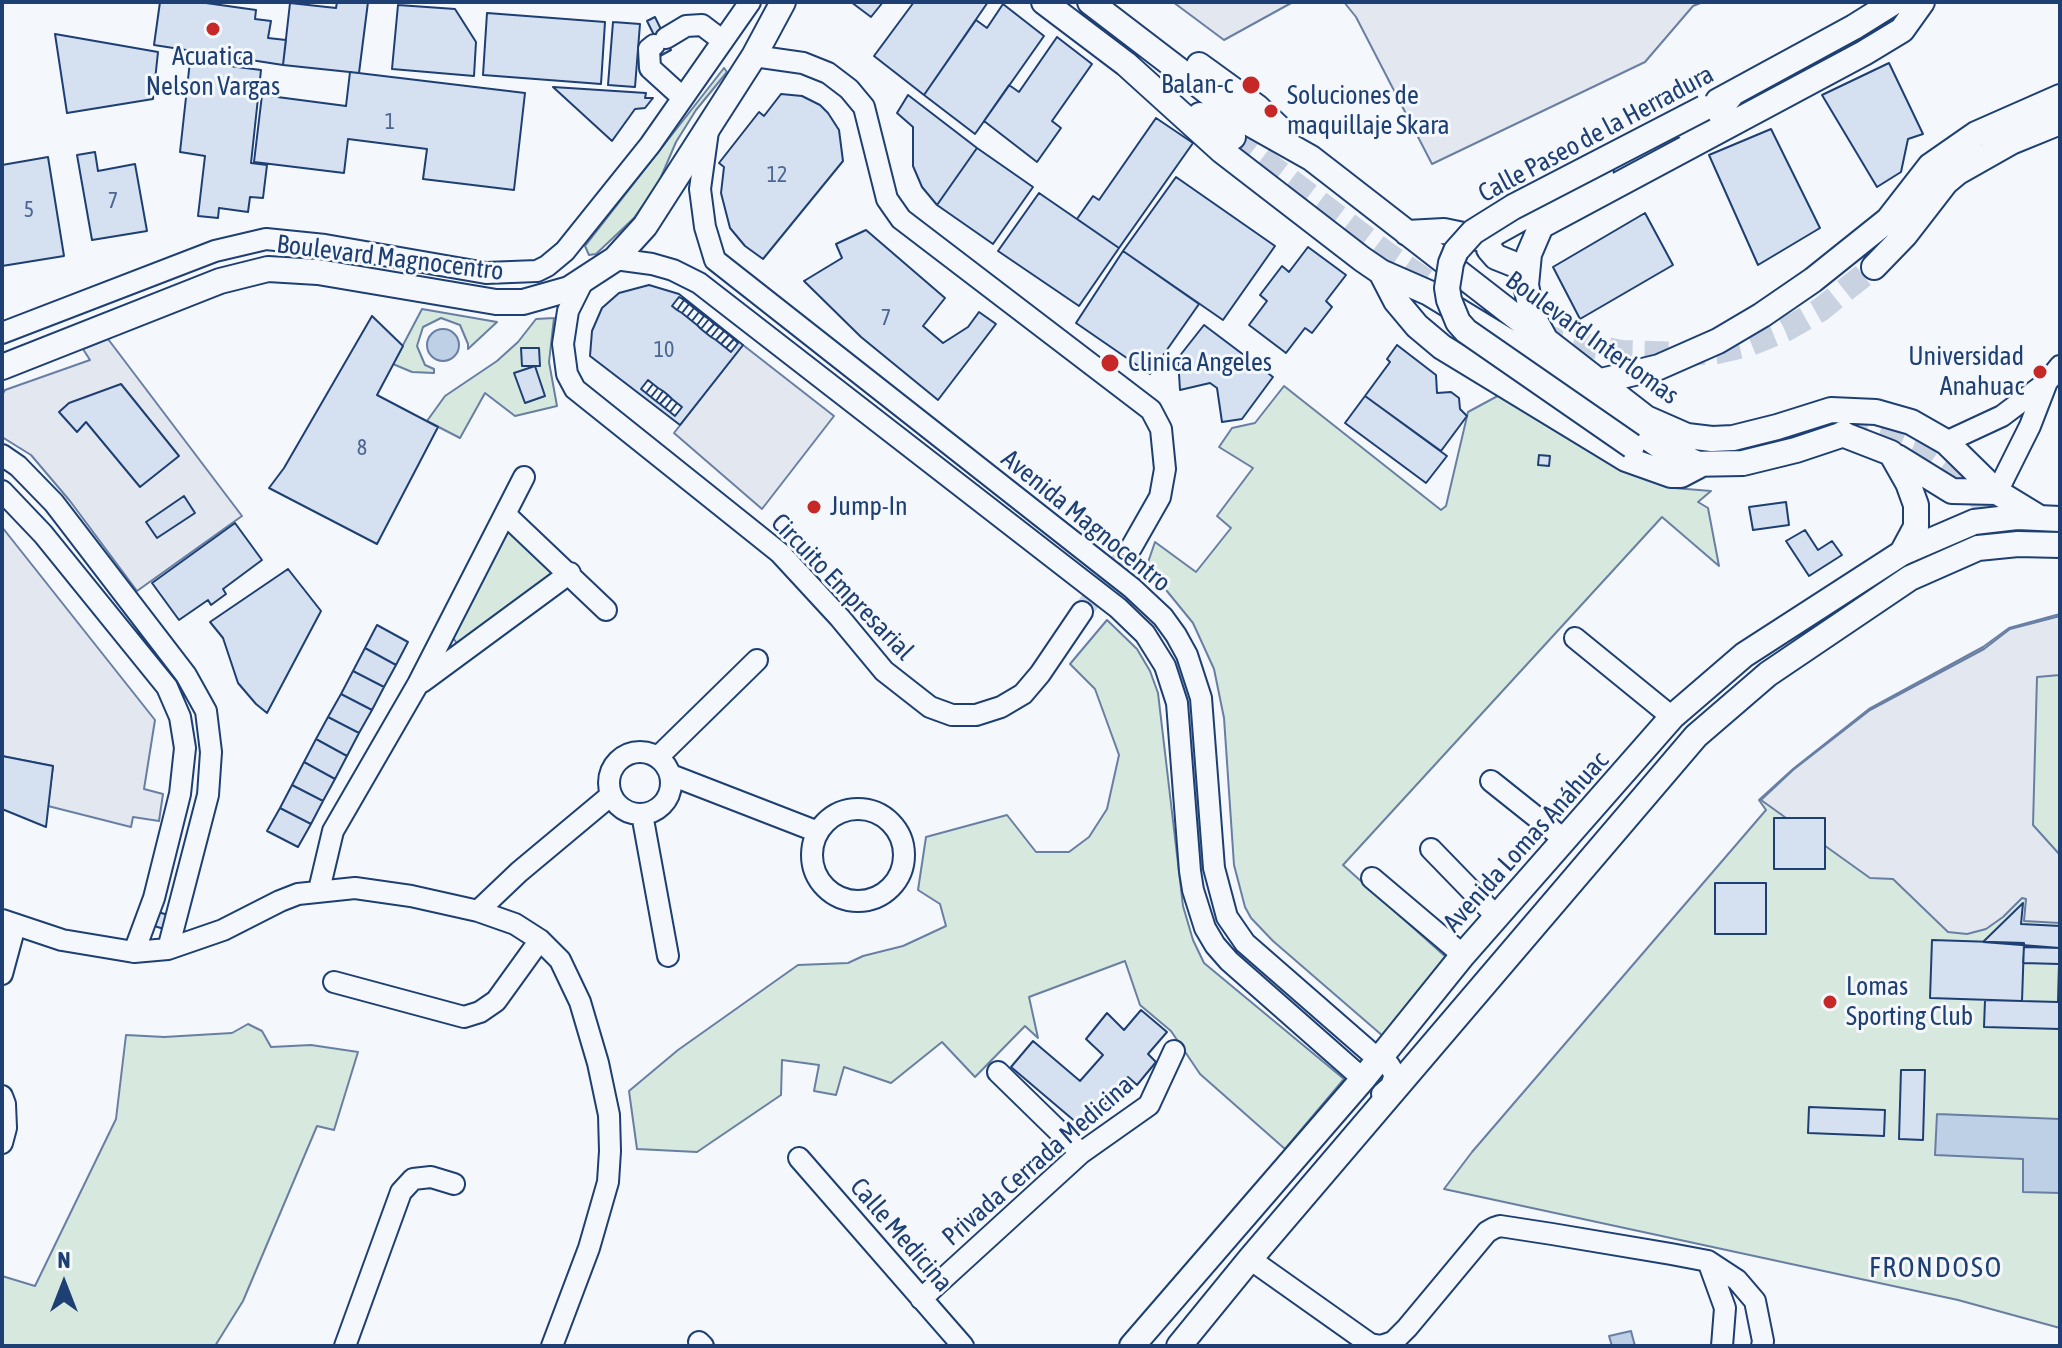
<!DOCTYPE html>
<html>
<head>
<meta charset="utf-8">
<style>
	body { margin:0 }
	#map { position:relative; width:2062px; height:1348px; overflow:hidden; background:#f4f7fb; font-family:"Asap Condensed",sans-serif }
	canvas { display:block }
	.frame { position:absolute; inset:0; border:4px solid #1d3f73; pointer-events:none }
	.north { position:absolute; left:24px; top:1244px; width:80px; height:80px; -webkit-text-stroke:6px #f4f7fb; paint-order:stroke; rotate:0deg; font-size:22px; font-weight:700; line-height:32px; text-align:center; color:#1d3f73 }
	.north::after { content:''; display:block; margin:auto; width:28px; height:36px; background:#1d3f73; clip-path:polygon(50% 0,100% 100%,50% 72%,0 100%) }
</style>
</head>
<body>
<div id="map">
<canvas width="2062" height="1348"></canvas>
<div class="frame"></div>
<div class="north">N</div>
</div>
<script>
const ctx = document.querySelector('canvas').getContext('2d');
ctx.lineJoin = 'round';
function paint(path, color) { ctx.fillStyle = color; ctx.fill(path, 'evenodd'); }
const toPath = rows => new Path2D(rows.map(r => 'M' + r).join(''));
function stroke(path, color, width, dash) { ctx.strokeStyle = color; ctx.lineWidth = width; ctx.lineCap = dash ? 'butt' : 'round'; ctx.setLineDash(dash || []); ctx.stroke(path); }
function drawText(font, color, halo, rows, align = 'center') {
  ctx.font = font + ' "Asap Condensed",sans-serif'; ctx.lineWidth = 6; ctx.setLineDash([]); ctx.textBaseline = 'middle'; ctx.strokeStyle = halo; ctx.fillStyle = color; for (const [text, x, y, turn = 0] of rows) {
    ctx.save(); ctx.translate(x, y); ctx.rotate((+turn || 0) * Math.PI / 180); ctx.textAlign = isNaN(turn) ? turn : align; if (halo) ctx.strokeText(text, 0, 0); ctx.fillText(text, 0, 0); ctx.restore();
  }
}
const green = toPath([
	[724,68,727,72,696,110,676,142,658,184,634,218,596,254,589,255,585,246,724,68],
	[422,309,497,322,468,349,468,344,460,325,441,318,423,327,417,346,425,365,434,369,434,373,412,372,393,364,422,309],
	[554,318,549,362,557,406,515,416,485,393,460,438,427,421,445,396,497,361,518,342,536,319,554,318],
	[1284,386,1441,510,1446,506,1468,412,1505,392,1558,431,1621,470,1674,488,1711,491,1698,502,1708,508,1719,566,1662,517,1343,865,1447,958,1384,1037,1273,941,1251,918,1245,907,1234,865,1224,718,1214,669,1193,623,1162,585,1145,571,1155,542,1196,572,1231,528,1217,516,1253,468,1219,447,1232,428,1255,423,1284,386],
	[506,515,570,573,462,651,447,629,506,515],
	[2060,614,2060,1328,1958,1300,1444,1189,1472,1152,1766,810,1759,800,1793,769,1869,709,1983,647,2009,628,2060,614],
	[1107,620,1137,649,1150,671,1158,693,1183,906,1193,940,1204,963,1344,1079,1285,1149,1200,1074,1171,1031,1140,1005,1125,961,1029,997,1038,1038,1025,1026,975,1077,942,1042,891,1083,844,1067,836,1095,814,1091,819,1065,782,1060,781,1095,697,1152,637,1149,629,1091,678,1050,798,965,848,963,863,956,903,946,946,926,940,904,918,890,926,837,1007,815,1036,852,1069,852,1089,837,1107,809,1119,755,1095,689,1070,664,1107,620],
	[248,1024,262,1031,271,1047,311,1045,358,1052,334,1130,317,1126,243,1301,215,1346,2,1346,2,1276,35,1286,116,1119,126,1035,164,1037,232,1033,248,1024]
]);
const parking = toPath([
	[1173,2,1293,2,1224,40,1173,2],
	[1344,2,1703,2,1693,6,1645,62,1432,164,1356,17,1344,2],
	[108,339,242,516,137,591,70,501,31,455,2,437,2,395,5,390,90,360,83,349,108,339],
	[743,345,834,416,762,509,674,433,743,345],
	[2,527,155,720,144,789,163,794,159,821,133,817,131,827,48,806,53,766,2,756,2,527],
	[2060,616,2060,675,2037,677,2033,825,2060,855,2060,923,2024,921,2026,899,2022,898,2003,917,1986,929,1967,934,1948,932,1893,879,1870,878,1761,800,1793,770,1870,710,1984,649,2010,629,2060,616]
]);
const water = toPath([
	'427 345a16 16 0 1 1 32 0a16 16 0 1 1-32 0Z',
	[1937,1114,2060,1119,2060,1193,2023,1192,2023,1159,1935,1155,1937,1114],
	[1631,1331,1635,1346,1612,1346,1609,1336,1631,1331]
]);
const building = toPath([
	[160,2,199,2,256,10,255,19,271,21,268,38,286,40,283,65,154,45,160,2],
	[337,2,368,2,359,73,283,65,290,3,336,8,337,2],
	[851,2,883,2,871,17,851,2],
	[914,2,988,2,924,95,874,56,914,2],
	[1003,4,1044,36,975,134,924,95,976,20,987,28,1003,4],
	[398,5,455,9,476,42,474,76,392,69,398,5],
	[487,13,605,22,601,84,483,75,487,13],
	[655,17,671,50,660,56,651,39,655,37,647,21,655,17],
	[613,22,640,24,635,87,608,85,613,22],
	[55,34,158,52,153,99,67,113,55,34],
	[1057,37,1092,64,1052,121,1061,128,1037,162,984,121,1009,85,1019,92,1057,37],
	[190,61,261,70,251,163,267,165,263,198,250,197,248,212,219,208,218,218,198,216,205,156,180,152,190,61],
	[1889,63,1923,134,1908,139,1901,172,1877,187,1822,95,1889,63],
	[350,72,525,93,514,190,423,179,427,149,348,139,344,173,254,162,262,95,346,106,350,72],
	[553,87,646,93,645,98,653,98,645,108,635,109,612,141,553,87],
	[781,94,802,96,820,105,828,113,839,130,843,161,763,259,745,246,730,228,721,193,724,167,719,163,759,112,764,116,781,94],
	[908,95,977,148,937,205,922,187,913,166,913,127,897,113,908,95],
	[1156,118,1193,143,1119,248,1077,219,1093,196,1099,200,1156,118],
	[1771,129,1820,228,1758,265,1709,155,1771,129],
	[977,148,1033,187,993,244,937,205,977,148],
	[95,152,98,171,135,164,147,231,92,240,77,155,95,152],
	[48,157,64,256,2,266,2,165,48,157],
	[1176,177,1275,246,1223,320,1123,251,1176,177],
	[1039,193,1119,248,1079,306,998,251,1039,193],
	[1645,213,1673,265,1580,319,1553,267,1645,213],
	[866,230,945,298,923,326,943,343,968,327,979,312,996,324,938,400,861,337,804,281,842,258,836,244,866,230],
	[1308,247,1346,275,1326,301,1332,307,1312,333,1305,328,1286,353,1249,325,1267,301,1260,295,1282,266,1289,272,1308,247],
	[1123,251,1199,304,1150,374,1076,323,1123,251],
	[649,285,679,294,743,345,680,425,590,356,592,331,602,308,619,293,649,285],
	[679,297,684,300,677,310,672,306,679,297],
	[684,300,689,304,682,313,677,310,684,300],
	[689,304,694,308,687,317,682,313,689,304],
	[694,308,699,312,692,321,687,317,694,308],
	[699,312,704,316,697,325,692,321,699,312],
	[372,316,403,346,377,395,438,427,377,544,269,488,284,468,372,316],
	[704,316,709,319,701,329,697,325,704,316],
	[709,319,714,324,706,333,701,329,709,319],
	[714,324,719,327,711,337,706,333,714,324],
	[1204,325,1273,377,1242,419,1222,422,1217,388,1210,383,1180,390,1178,358,1204,325],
	[719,327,724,331,716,340,711,337,719,327],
	[724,331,729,335,721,344,716,340,724,331],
	[729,335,734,339,726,348,721,344,729,335],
	[734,339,738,343,731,352,726,348,734,339],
	[1397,345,1436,375,1437,393,1451,392,1459,398,1460,409,1467,416,1441,451,1365,396,1390,362,1387,359,1397,345],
	[521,348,539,348,540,366,522,366,521,348],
	[535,366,545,396,525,403,514,373,535,366],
	[648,380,653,384,646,393,641,389,648,380],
	[121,384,179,456,140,487,86,422,77,432,59,412,69,403,121,384],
	[653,384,658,388,651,397,646,393,653,384],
	[658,388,663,391,656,401,651,397,658,388],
	[663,391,668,395,660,404,656,401,663,391],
	[668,395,672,399,665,408,660,404,668,395],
	[1365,396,1447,456,1426,483,1345,423,1365,396],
	[672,399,677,403,670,412,665,408,672,399],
	[677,403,682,407,675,416,670,412,677,403],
	[1539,455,1550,456,1549,466,1538,465,1539,455],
	[184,496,195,513,157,538,146,522,184,496],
	[1786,502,1789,525,1753,530,1749,507,1786,502],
	[235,523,262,560,223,589,226,594,211,605,208,600,179,620,152,583,235,523],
	[1805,530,1818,550,1832,541,1842,555,1809,576,1786,541,1805,530],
	[288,569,321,611,267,713,256,704,238,683,223,638,210,622,288,569],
	[377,625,408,642,396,665,365,648,377,625],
	[365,648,396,665,384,687,353,671,365,648],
	[353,671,384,687,372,710,341,694,353,671],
	[341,694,372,710,359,733,328,717,341,694],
	[328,717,359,733,347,756,316,739,328,717],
	[316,739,347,756,335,779,304,762,316,739],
	[2,756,53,766,46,827,2,809,2,756],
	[304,762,335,779,323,801,292,785,304,762],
	[292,785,323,801,311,824,280,808,292,785],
	[280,808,311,824,298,847,267,831,280,808],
	[1774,818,1825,818,1825,869,1774,869,1774,818],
	[1715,883,1766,883,1766,934,1715,934,1715,883],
	[2023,903,2021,924,2060,926,2060,948,1983,942,2023,903],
	[155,911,168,915,164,929,151,925,155,911],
	[1932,940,2024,943,2022,1001,1930,998,1932,940],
	[2024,947,2060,948,2060,1029,1984,1027,1985,1000,2058,1002,2059,964,2023,963,2024,947],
	[1141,1010,1167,1032,1148,1054,1156,1062,1137,1085,1128,1077,1084,1129,1011,1067,1033,1041,1080,1081,1103,1055,1086,1039,1107,1013,1124,1030,1141,1010],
	[1901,1070,1925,1070,1923,1140,1899,1139,1901,1070],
	[1809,1107,1885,1110,1884,1136,1808,1133,1809,1107]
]);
const minorTunnel = toPath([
	[1082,612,1131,548]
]);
const majorTunnel = toPath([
	[1233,137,1386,253,1440,290],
	[1538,336,1622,352,1685,354,1717,352,1748,345,1785,330,1820,310,1874,267],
	[1844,434,1874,432,1890,436,1921,448,1949,469,1992,510,2028,531,2058,544]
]);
const minor = toPath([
	[666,38,686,26,702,25,723,41],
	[654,45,649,49,650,68,683,98],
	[754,56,803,63,828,73,849,89,864,107,887,199,901,219,1151,410,1161,429,1165,469,1160,497,1131,548],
	[708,131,700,189,705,227,715,260,1132,588,1163,617,1176,635,1187,655,1201,698,1214,868,1227,917,1245,943,1378,1059,1389,1065,1395,1075,1391,1086,1382,1094],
	[615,259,652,264,673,270,699,283,1118,608,1145,634,1165,666,1177,703,1190,871,1193,890,1205,928,1215,945,1229,961,1363,1079],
	[582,283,568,311,563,344,567,374,575,389,780,553,840,618,884,671,930,707,952,715,976,715,1001,707,1023,694,1040,674,1082,612],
	[2,333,215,251,266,239,325,245,486,273,537,271,547,266,565,251,650,145,750,2],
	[1946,442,2002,416,2047,382,2060,366],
	[2,455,18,466,54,503,186,675,206,711,211,752,208,795,168,949],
	[2,491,43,534,167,687,180,717,185,748,180,794,154,898,134,952],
	[1997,492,2030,426,2047,382],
	[506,515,606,610],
	[1575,638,1672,717],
	[422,682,570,573],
	'609 783a31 31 0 1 1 62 0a31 31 0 1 1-62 0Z',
	[658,757,757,660],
	[671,775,818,832],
	[1491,781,1565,840],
	'812 855a46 46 0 1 1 92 0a46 46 0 1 1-92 0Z',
	[642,814,668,956],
	[1431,849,1497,917],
	[1372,878,1463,955],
	[319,890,333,831,418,684,524,477],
	[478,911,519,872,610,796],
	[2,920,62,940,134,952,168,949,223,930,280,901,298,894,355,888,411,896,478,911,515,924,540,940,560,960,580,1002,598,1063,609,1115,610,1151,608,1182,589,1248,552,1346],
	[2,974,15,926],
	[334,982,464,1017,480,1012,496,1001,540,940],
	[998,1072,1081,1153],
	[2,1096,5,1104,6,1128,2,1143],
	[799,1158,963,1346],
	[1250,1259,1370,1344,1381,1346,1393,1342,1407,1328,1487,1232,1494,1228,1500,1226,1552,1234,1671,1254,1708,1261,1737,1280,1755,1301,1763,1341,1762,1346],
	[1708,1261,1725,1308,1722,1346],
	[921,1299,1081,1153,1149,1105,1174,1051],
	[699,1342,703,1346],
	[345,1346,401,1192,413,1179,431,1177,454,1184]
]);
const major = toPath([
	[1044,2,1126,64,1222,151,1362,259,1381,272,1429,293,1511,343,1658,445,1700,465],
	[1090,2,1247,122,1311,158,1333,175,1646,418,1687,436,1712,439,1733,438,1777,427,1831,410,1876,412,1911,422,1946,442,1997,492,2038,517],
	[1199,65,1257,107,1280,129],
	[1718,101,1854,27,1894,2],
	[1200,115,1233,137],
	[1686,127,1720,109,1732,94],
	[1407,233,1444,231,1487,240],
	[1874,267,1905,235,1946,182,1958,172,2011,142,2060,122],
	[1526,269,1496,257,1489,249,1489,241,1493,234,1601,174],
	[1381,272,1396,301,1417,326,1442,347,1626,459,1671,475,1681,475,1700,465],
	[1544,337,1532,315,1526,285,1529,254,1541,226,1864,53,1902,30,1922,2],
	[2,367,220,281,268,269,318,272,496,302,523,302,569,289,615,259,645,226,754,56,783,2],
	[1597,382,1659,367,1718,341,1762,315,1813,280,1888,220,1930,166,1976,134,2060,97],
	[1842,434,1891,453,1908,483,1916,505,1916,527,1902,553],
	[1897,457,1952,491,1997,492],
	[1687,464,1743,463,1796,450,1844,434],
	[1132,1346,1363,1079,1463,955,1672,717,1744,655,1902,553,1974,522,2017,517,2060,519],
	[1179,1346,1250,1259,1696,736,1768,674,1910,578,1978,548,2018,544,2060,545]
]);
const majorBridge = toPath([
	[1632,446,1466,331,1458,322,1449,300,1447,288,1451,263,1456,251,1473,232,1513,207,1704,108]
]);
const markers = [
	[213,29,8,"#c62828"],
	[1251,85,10,"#c62828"],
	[1271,111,8,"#c62828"],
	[1110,363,10,"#c62828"],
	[2040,372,8,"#c62828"],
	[814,507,8,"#c62828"],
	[1830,1002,8,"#c62828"]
];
const numberNames = [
	["1",390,122],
	["12",777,175],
	["7",113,201],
	["5",29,210],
	["7",886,318],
	["10",664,350],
	["8",362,448]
];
const poiNames = [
	["Acuatica",213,57,"center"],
	["Nelson Vargas",213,87,"center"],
	["Balan-c",1233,85,"right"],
	["Soluciones de",1287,96],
	["maquillaje Skara",1287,126],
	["Universidad",2024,357,"right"],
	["Anahuac",2024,387,"right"],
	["Clinica Angeles",1128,363],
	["Jump-In",830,507],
	["Lomas",1846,987],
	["Sporting Club",1846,1017]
];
const streetNames = [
	["Calle Paseo de la Herradura",1596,134,-28],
	["Boulevard Magnocentro",390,258,7],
	["Boulevard Interlomas",1592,338,36],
	["Avenida Magnocentro",1086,521,39],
	["Circuito Empresarial",842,587,46],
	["Avenida Lomas Anáhuac",1526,842,-48],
	["Privada Cerrada Medicina",1038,1161,-41],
	["Calle Medicina",901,1235,49]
];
const neighbourhoodNames = [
	["FRONDOSO",1936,1268]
];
paint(green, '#d7e8df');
stroke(green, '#687fa3', 2);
paint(parking, '#e3e8f0');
stroke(parking, '#687fa3', 2);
paint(water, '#bed0e5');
stroke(water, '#687fa3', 2);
paint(building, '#d5e0f0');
stroke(building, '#1d3f73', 2);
stroke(minorTunnel, '#c9d2e0', 20, [20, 10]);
stroke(majorTunnel, '#c9d2e0', 24, [24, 12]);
stroke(minor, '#1d3f73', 24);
stroke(major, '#1d3f73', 28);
stroke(minor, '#f4f7fb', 20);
stroke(major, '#f4f7fb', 24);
stroke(majorBridge, '#1d3f73', 28, []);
stroke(majorBridge, '#f4f7fb', 24);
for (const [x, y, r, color] of markers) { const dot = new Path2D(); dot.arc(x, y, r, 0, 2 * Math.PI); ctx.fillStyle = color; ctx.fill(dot); stroke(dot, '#f4f7fb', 3); }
drawText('22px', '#4b6792', null, numberNames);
drawText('26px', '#1d3f73', '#f4f7fb', poiNames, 'left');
drawText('26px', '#1d3f73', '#f4f7fb', streetNames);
ctx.letterSpacing = '2px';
drawText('28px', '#1d3f73', '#f4f7fb', neighbourhoodNames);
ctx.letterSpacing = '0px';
</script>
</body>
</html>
